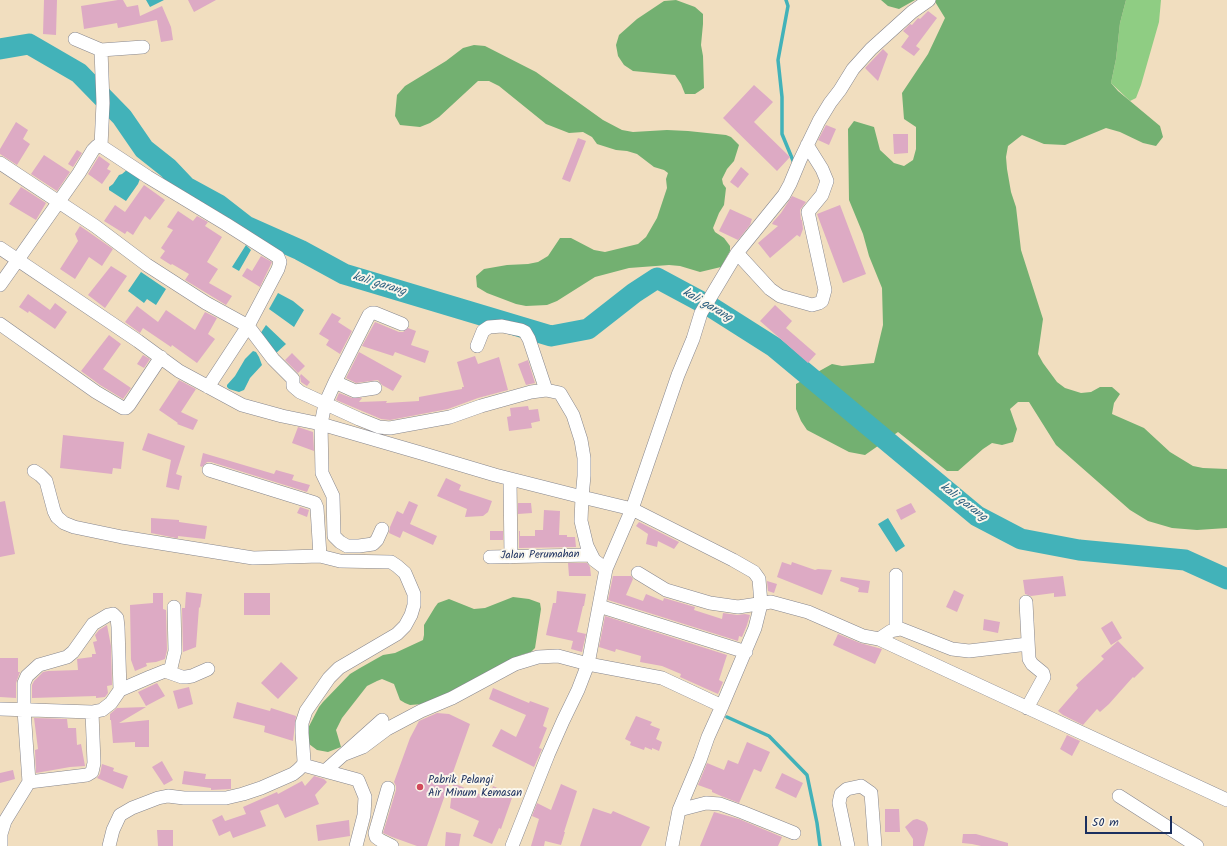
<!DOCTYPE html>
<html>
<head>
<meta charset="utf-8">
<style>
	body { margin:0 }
	#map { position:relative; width:1227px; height:846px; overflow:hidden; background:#f1debf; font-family:Kalam,sans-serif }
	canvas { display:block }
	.scale { position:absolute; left:1085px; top:816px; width:87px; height:18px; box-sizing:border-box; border:2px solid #1b2f5e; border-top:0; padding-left:5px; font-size:12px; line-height:14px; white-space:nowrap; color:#1b2f5e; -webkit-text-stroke:3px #fbf7ec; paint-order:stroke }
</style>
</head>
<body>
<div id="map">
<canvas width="1227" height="846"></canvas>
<div class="scale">50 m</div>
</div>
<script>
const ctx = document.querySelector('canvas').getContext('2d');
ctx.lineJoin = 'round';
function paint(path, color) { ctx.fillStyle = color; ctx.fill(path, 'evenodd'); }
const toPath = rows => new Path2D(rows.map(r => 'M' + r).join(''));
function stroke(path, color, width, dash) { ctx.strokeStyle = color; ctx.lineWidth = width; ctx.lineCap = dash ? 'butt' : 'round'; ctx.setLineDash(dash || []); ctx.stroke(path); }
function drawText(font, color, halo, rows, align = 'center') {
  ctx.font = font + ' Kalam,sans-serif'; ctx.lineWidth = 4; ctx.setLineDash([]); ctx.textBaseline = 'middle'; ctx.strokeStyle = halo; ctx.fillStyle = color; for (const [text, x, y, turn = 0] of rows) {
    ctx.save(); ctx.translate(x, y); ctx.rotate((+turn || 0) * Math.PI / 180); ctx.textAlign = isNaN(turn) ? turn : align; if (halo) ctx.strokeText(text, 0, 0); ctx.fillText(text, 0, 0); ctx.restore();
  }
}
const green = toPath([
	[1126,0,1161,0,1159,22,1141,85,1136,98,1130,101,1111,83,1116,59,1120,23]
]);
const forest = toPath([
	[676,0,695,7,703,14,703,24,701,45,703,56,704,88,695,94,685,94,681,84,675,75,633,71,624,65,618,56,616,45,619,35,637,19,664,1],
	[881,0,915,0,899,9,888,6],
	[934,0,1126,0,1120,23,1116,59,1111,83,1118,91,1160,126,1163,137,1156,146,1143,143,1120,132,1106,128,1065,145,1044,144,1022,135,1008,146,1006,157,1007,169,1011,192,1016,207,1021,250,1043,319,1038,354,1043,363,1057,382,1065,388,1081,393,1091,392,1100,387,1112,387,1120,394,1114,403,1112,414,1144,428,1170,452,1193,466,1203,468,1227,469,1227,528,1197,530,1172,528,1148,521,1130,510,1056,445,1029,402,1018,402,1010,409,1017,429,1013,442,1002,445,992,443,983,449,958,471,947,471,898,432,865,455,849,452,807,430,801,421,796,409,796,384,832,364,842,366,874,363,883,325,882,288,869,256,863,234,849,200,848,129,854,121,874,127,880,150,894,163,904,166,913,160,916,149,916,127,904,119,902,93,928,54,945,18],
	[474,45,485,46,536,72,603,120,622,130,633,132,667,130,688,131,726,135,731,137,739,145,734,161,727,169,722,179,723,184,726,188,724,205,719,213,713,228,715,232,724,238,730,246,730,251,721,267,700,272,680,266,669,265,629,268,595,277,557,301,547,305,526,306,516,304,487,293,477,287,476,276,484,269,507,265,528,264,538,262,548,256,560,238,571,238,594,250,605,252,638,244,646,237,657,218,667,188,666,179,668,173,664,170,654,167,637,154,627,151,616,150,597,144,592,137,583,132,569,133,546,124,499,86,489,81,478,81,439,117,430,123,420,127,400,125,395,116,397,95,405,86,446,61,463,48],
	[513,597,529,599,540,603,541,609,535,648,531,652,521,655,461,689,423,704,410,705,405,703,400,700,394,684,382,679,377,681,367,686,342,718,336,730,341,747,328,752,317,750,309,744,305,734,319,707,323,702,350,674,360,668,383,655,395,653,423,640,424,635,424,625,435,607,438,603,449,599,474,609,485,608]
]);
const water = toPath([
	[146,0,164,0,150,7],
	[128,169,140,179,138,184,126,201,109,190,109,187,113,184,119,175,122,174],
	[246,245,251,250,239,271,232,267],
	[141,272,166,289,156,305,147,299,144,303,128,291],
	[278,293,293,301,304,310,294,327,269,309],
	[266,325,286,344,274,355,260,334],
	[253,351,256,352,259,357,262,365,250,378,244,390,239,392,229,389,227,387,227,385,235,376,245,359],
	[888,518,905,546,896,552,878,524]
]);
const stream = toPath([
	[786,0,788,6,778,60,782,97,782,134,794,163],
	[727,717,769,736,807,775,817,823,820,846]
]);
const river = toPath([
	[0,49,29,44,79,73,122,117,144,149,168,168,186,187,219,205,246,226,300,250,344,274,551,336,588,329,634,293,657,278,711,307,774,347,977,516,1021,539,1079,550,1185,560,1227,579]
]);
const building = toPath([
	[44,0,57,0,56,35,43,34],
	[118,0,123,0,127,7,138,5,140,16,162,6,171,27,173,40,161,42,157,20,118,28,117,23,84,29,81,6],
	[188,0,216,0,194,12],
	[928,11,937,18,916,46,920,49,914,56,901,47,909,36,903,31,910,24,912,25,918,18,920,19],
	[883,49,888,54,878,81,865,68],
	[754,85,773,102,754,122,790,157,777,171,723,118],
	[16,122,28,130,23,139,30,144,17,165,0,154,0,149],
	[826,125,836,129,829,145,818,140],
	[893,134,908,134,908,153,894,154],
	[578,138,586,141,570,182,562,179],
	[77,150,82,153,73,167,68,164],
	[44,155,70,172,57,191,31,174],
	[99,156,110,164,107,169,111,171,102,184,88,174],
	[741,167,749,174,738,188,730,182],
	[144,185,165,200,150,220,145,216,133,235,127,231,125,234,104,221,115,205,125,212],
	[21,187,46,203,36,220,9,204],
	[792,196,806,202,800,210,801,220,802,220,803,229,800,237,797,235,770,258,758,243,778,226,772,224,773,222,781,213],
	[840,205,866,274,843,283,817,214],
	[730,209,752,219,750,225,738,240,719,231],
	[178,211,193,221,197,216,208,222,205,226,222,237,207,262,218,269,209,283,232,296,226,305,185,280,189,274,172,264,171,265,160,258,165,251,161,248,173,230,167,227],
	[80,226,113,249,102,266,89,257,75,279,60,269,78,241,75,234],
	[261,256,272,262,260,287,242,276,247,268,252,271],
	[111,266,127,276,105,308,88,295],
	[28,294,50,310,55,303,67,312,55,329,29,311,28,313,19,307],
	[775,305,792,321,786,328,816,354,808,363,760,321],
	[137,306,158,322,166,310,195,330,205,312,217,318,208,334,215,339,197,363,172,345,171,347,143,328,140,333,125,322],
	[332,313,341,318,338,322,352,331,340,354,326,345,329,340,319,334],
	[375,322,399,332,403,332,408,328,416,331,411,345,429,351,425,363,395,352,393,356,362,346],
	[109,335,121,344,103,369,131,388,123,399,100,385,81,371],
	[359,352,402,376,393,391,382,385,378,380,356,383,346,378],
	[292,353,305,366,298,373,285,360],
	[143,355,150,359,144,368,137,364],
	[475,356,478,364,499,357,508,390,478,398,448,409,390,420,381,419,336,400,339,393,352,398,362,398,359,402,387,401,386,403,419,401,419,397,462,389,462,387,464,387,457,362],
	[528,360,535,383,526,385,518,364],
	[301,374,310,382,307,386,301,382,300,376],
	[179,380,196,389,181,412,198,420,193,430,177,424,178,423,159,410],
	[528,406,529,410,538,409,540,421,531,423,532,428,509,431,507,417,511,416,510,408],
	[298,427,313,432,314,451,292,443],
	[148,433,185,446,176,474,182,476,179,490,166,487,171,460,142,450],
	[63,435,124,442,121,469,113,468,112,474,60,468],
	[203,453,274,474,276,470,294,475,292,480,310,485,307,492,211,462,207,462,202,467,200,466],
	[446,478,461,485,459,490,492,501,488,512,483,516,465,517,467,509,437,496],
	[5,501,15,554,0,557,0,502],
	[409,501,418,505,410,524,437,536,433,545,403,531,400,538,389,533,390,527,397,511,403,514],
	[518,503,531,503,532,513,518,514],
	[911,503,916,512,901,520,896,510],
	[300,507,309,510,307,517,297,513],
	[544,510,560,511,559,535,567,535,567,537,575,537,576,547,519,548,519,531,520,531,520,536,535,536,535,530,543,530],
	[151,518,179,520,179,522,207,526,205,539,178,536,178,538,176,538,151,533],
	[639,522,679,542,674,549,658,541,657,547,646,544,648,534,636,526],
	[490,531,503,531,503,540,490,540],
	[782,562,791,565,792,562,815,570,818,569,832,570,822,595,777,577],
	[568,563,587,563,590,567,591,576,569,576],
	[613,576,631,576,633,579,626,595,643,601,646,594,663,601,664,598,695,607,694,610,722,619,723,613,737,615,745,614,750,615,747,625,742,637,739,636,738,641,608,600],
	[1063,576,1066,596,1054,597,1054,593,1031,596,1025,594,1023,580],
	[841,577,870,581,868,593,858,592,859,588,840,581],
	[767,581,777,584,774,593,768,591],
	[954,590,964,595,957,612,946,607],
	[557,591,586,594,584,606,583,606,577,632,586,634,582,652,571,649,573,641,546,635,553,603,556,603],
	[186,592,202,594,200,608,199,607,196,647,183,652,182,608,185,608],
	[153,593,163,593,163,609,166,610,167,650,165,659,156,662,146,663,147,666,135,671,131,660,130,605,153,603],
	[244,593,270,593,270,615,244,615],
	[605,616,727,655,719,680,723,682,718,694,680,677,681,674,662,666,640,662,641,656,616,649,615,652,599,647],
	[984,619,1000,622,998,633,983,630],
	[1112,621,1122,638,1111,645,1101,628],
	[107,625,111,646,112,685,107,686,108,693,105,697,96,698,96,696,32,698,32,685,34,681,43,672,48,671,78,670,77,659,92,657,92,654,96,654,93,642,97,641,95,635,99,630],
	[838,634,860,643,882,649,875,664,833,645],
	[1118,641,1144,668,1134,678,1133,677,1109,704,1100,712,1097,709,1083,725,1063,715,1058,711,1078,688,1076,685,1104,659,1101,656],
	[0,658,18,658,18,672,20,672,16,683,16,698,0,697],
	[281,662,298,678,278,699,261,683],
	[157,683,165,696,146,706,138,692],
	[189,687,193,704,178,709,173,691],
	[493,688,529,703,530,701,549,708,543,726,547,728,539,748,542,749,534,767,492,746,501,729,516,737,526,715,489,699],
	[237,702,270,711,271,708,296,716,293,741,264,732,265,726,233,718],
	[146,707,119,723,149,720,149,747,135,747,135,742,113,743,111,720,110,720,110,714,117,708],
	[437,713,449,714,470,724,427,846,417,846,392,837,383,833,396,790,396,786,394,782,410,738,419,721],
	[636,716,652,722,650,725,660,729,656,739,662,742,659,751,652,748,652,750,645,747,644,750,630,745,631,742,625,739],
	[34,718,67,719,68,728,76,728,77,745,81,744,85,766,70,767,36,773,35,750,38,749],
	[1067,735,1080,741,1072,756,1060,749],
	[747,742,770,752,761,772,754,769,739,803,721,796,712,792,712,790,698,785,707,763,724,770,728,760,738,764],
	[162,761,173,780,164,785,152,767],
	[102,764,114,768,113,771,128,776,123,789,97,778,100,774],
	[13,770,15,779,0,783,0,773],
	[184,771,206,774,205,779,231,779,231,789,211,790,211,788,182,784],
	[782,773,803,783,796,798,775,788],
	[314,776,324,779,327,782,315,795,319,804,285,818,278,804,260,811,266,826,233,838,230,831,219,836,212,820,222,815,225,821,246,814,243,807,277,792,278,794,302,781,305,786],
	[453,783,489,798,493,786,513,795,501,829,499,828,492,844,473,836,479,821,450,808],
	[561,784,577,791,564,832,565,832,561,845,545,841,544,846,531,846,539,819,532,816,537,803,551,810],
	[593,808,611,814,613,811,650,827,641,846,580,846],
	[885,809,899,809,900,832,885,832],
	[714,812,739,819,782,837,778,846,700,846],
	[917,819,925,822,927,825,928,829,924,846,913,846,913,839,905,827,913,820],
	[349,820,350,836,318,841,316,825],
	[157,830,173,830,173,846,158,846],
	[446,832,461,834,459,846,445,846],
	[963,834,976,834,1008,843,1008,846,981,846,972,844,962,843]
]);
const minor = toPath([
	[75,39,101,50,143,47],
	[101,146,103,103,101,50],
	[0,163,95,226,147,265,206,303,248,326,273,359,293,379,293,386,300,392,359,419,379,427,390,428,450,417,481,406,531,392,546,390,560,393,573,415,581,440,584,458,584,476,582,497,632,509,733,560,754,572,759,579,761,604,755,628,722,706,708,737,700,760,679,810,672,846],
	[0,248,138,341,179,371,242,405,282,416,321,424,421,453,495,475,582,497,581,521,587,546,594,560,606,569],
	[737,253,770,289,780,296,812,305,819,303,822,301,825,290,808,212,822,195,827,181,822,169,807,145],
	[0,285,79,173,93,150,97,146,101,146,148,177,226,224,278,257,280,262,278,269,248,326,208,387],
	[0,324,96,392,123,408,126,408,129,405,161,357],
	[477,346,483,331,489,327,502,326,521,330,525,332,529,339,546,390],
	[335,382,355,391,375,388],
	[209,470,315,503,317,508,320,556],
	[34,471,40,475,46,481,54,511,57,517,64,523,74,527,122,537,253,558,320,556,340,561,391,562,397,566,405,573,414,594,414,605,411,615,405,626,397,634,339,668,329,678,306,711,302,723,302,733,304,761,303,765,298,770,293,774,261,788,243,794,226,798,184,798,168,796,158,798,132,808,120,815,113,830,109,846],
	[510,479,511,557],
	[382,529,377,540,373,544,359,546,347,546,340,542,334,536,333,496,322,473,321,424,325,404,335,382,369,315,372,313,375,313,402,324],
	[490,557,591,555],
	[638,573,666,590,710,603,738,607,771,602,808,612,863,636,879,639,1227,800],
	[1026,602,1029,659,1032,664,1043,673,1044,677,1027,708],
	[599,606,746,652],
	[896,630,896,575],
	[879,639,891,631,901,629,952,649,969,651,1028,644],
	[170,672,175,651,174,607],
	[0,709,92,712,102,710,111,703,120,690,150,677,165,671,182,677,186,677,192,676,208,669],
	[345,754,363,747,387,729,421,711,452,698,515,664,538,657,558,656,588,664,662,678,722,706],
	[303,765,358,780,365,797,364,815,356,846],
	[325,771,382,720],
	[29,782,87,775,92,772,94,763,92,712],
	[388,788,375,833,376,837,380,840,392,846],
	[1119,796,1197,846],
	[679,810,706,803,720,804,742,812,794,833],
	[1,846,1,834,5,821,29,782,24,710,24,683,27,676,39,665,67,657,73,652,93,624,108,615,113,614,117,618,118,627,120,690],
	[512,846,548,755,563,721,578,690,588,664,606,569,632,509,678,375,693,339,701,313,737,253,784,195,790,184,800,160,819,121,830,103,840,90,853,69,871,49,912,12,929,0],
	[848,846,839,803,840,798,841,794,847,789,861,786,871,793,875,846]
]);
const markers = [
	[420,787,4,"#d1495b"]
];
const streetNames = [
	["Jalan Perumahan",540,556,-1]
];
const poiNames = [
	["Pabrik Pelangi",428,781],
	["Air Minum Kemasan",428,794]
];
const waterNames = [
	["kali garang",379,285,17],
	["kali garang",707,306,30],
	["kali garang",963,503,37]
];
paint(green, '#8fcd83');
paint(forest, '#73b071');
paint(water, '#42b2b9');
stroke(stream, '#42b2b9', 3.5);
stroke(river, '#42b2b9', 21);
paint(building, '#ddaac4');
stroke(minor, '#86868e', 14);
stroke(minor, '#fff', 13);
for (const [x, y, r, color] of markers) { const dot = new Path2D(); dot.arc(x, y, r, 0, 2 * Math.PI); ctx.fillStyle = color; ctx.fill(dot); stroke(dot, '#fbf7ec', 1.5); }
drawText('11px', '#1b2f5e', '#fbf7ec', streetNames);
drawText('11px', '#1b2f5e', '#fbf7ec', poiNames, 'left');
drawText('italic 12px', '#295d7e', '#fbf7ec', waterNames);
</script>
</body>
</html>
